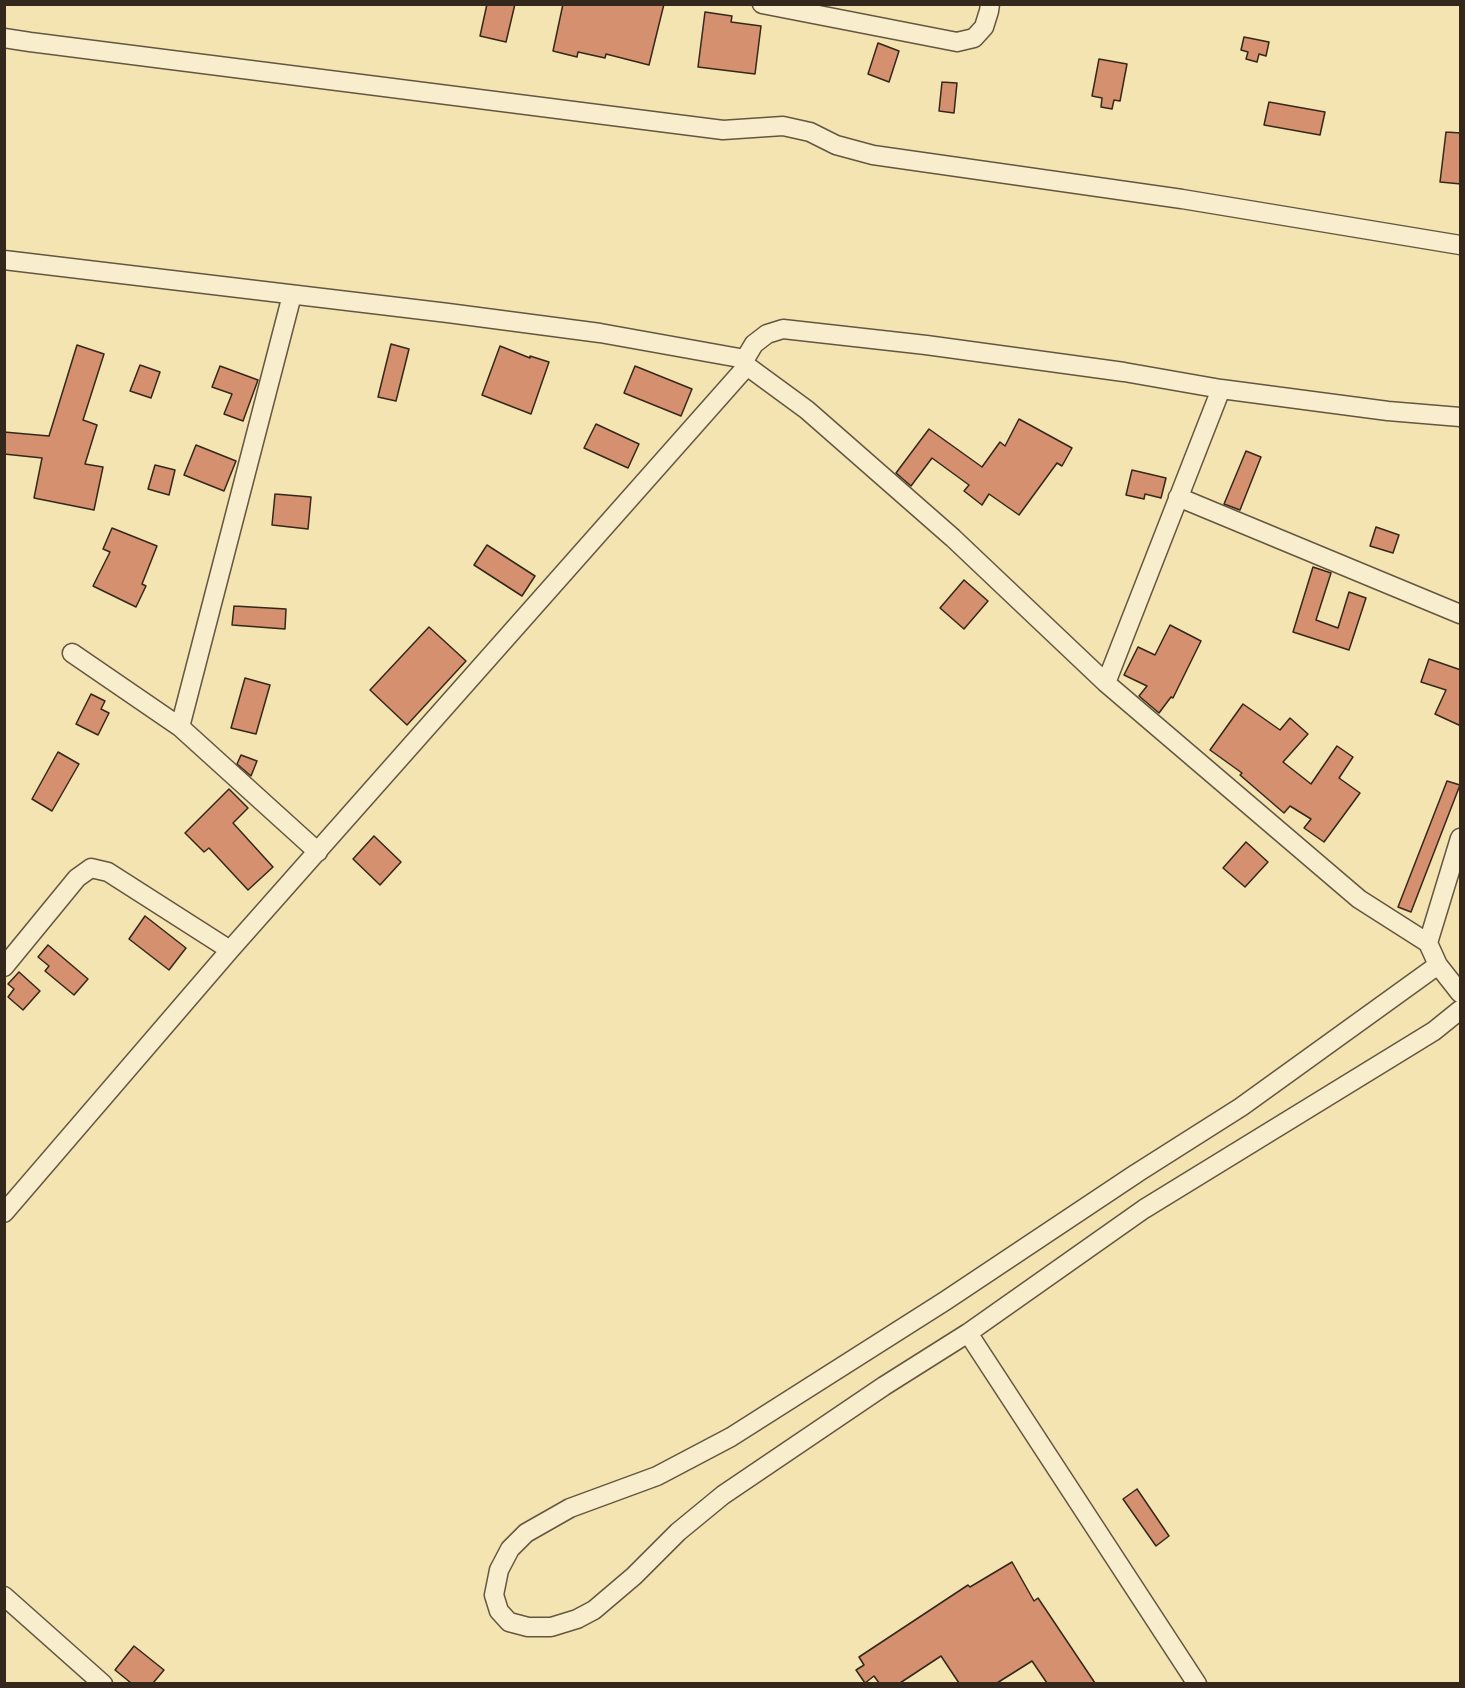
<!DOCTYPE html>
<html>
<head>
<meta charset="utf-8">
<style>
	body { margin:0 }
	#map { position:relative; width:1465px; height:1688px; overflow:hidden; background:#f4e4b1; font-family:"Gentium Book Plus",serif }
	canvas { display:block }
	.frame { position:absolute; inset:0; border:6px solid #34271c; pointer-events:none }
</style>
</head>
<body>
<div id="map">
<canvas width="1465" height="1688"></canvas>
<div class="frame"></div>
</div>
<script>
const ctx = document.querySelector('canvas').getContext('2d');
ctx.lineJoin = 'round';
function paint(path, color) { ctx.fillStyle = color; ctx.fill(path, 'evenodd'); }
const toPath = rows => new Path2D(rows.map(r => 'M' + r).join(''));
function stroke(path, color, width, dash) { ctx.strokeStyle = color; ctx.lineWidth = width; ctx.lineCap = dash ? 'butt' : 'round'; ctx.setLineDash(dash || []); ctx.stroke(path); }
const building = toPath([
	[487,4,515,4,506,42,480,36,487,4],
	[563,4,664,4,649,65,606,54,605,58,578,52,577,57,553,51,563,4],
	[705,12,732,16,731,22,761,26,755,74,698,67,705,12],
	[1244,37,1269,42,1266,56,1259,54,1257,62,1246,59,1248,52,1241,50,1244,37],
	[878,43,899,51,889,82,868,74,878,43],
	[1099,59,1127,64,1120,101,1114,100,1112,109,1101,107,1102,98,1092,96,1099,59],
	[942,82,957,83,954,113,939,111,942,82],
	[1269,102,1325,112,1320,135,1264,125,1269,102],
	[1446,132,1461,133,1461,184,1440,182,1446,132],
	[391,344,409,349,396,401,378,397,391,344],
	[77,345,104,354,83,420,97,425,85,464,103,467,94,510,34,498,42,458,4,454,4,432,49,436,77,345],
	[500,346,530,358,530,356,549,362,531,414,482,395,500,346],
	[140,365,160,372,151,398,130,391,140,365],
	[220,366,258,380,243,421,224,414,232,394,212,387,220,366],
	[635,366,692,389,681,416,624,393,635,366],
	[1019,419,1072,448,1062,466,1057,463,1019,515,989,494,982,505,964,491,969,485,932,458,911,486,896,473,929,429,982,467,1000,442,1005,446,1019,419],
	[596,424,639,444,628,468,584,448,596,424],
	[196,445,236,461,224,491,184,475,196,445],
	[1246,451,1261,457,1240,510,1224,504,1246,451],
	[155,465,175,470,169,495,148,489,155,465],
	[1132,470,1166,478,1161,498,1145,494,1144,499,1126,495,1132,470],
	[275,494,311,497,308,529,272,525,275,494],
	[1376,527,1399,535,1393,553,1370,546,1376,527],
	[112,528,157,546,142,584,146,586,136,607,93,586,110,552,103,549,112,528],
	[487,545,535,576,522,596,474,565,487,545],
	[1313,567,1331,573,1316,620,1338,628,1349,592,1366,598,1349,650,1293,632,1313,567],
	[964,580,988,601,964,629,940,608,964,580],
	[234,606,286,609,285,629,232,625,234,606],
	[1170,625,1201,641,1173,698,1171,697,1159,713,1139,696,1147,686,1124,675,1138,647,1155,655,1170,625],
	[429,627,466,661,407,725,370,690,429,627],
	[1429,659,1461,670,1461,726,1435,714,1446,690,1421,682,1429,659],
	[245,678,270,685,256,734,231,728,245,678],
	[91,694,105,701,101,709,109,713,98,735,76,724,91,694],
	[1243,704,1280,730,1290,718,1308,734,1283,762,1311,784,1337,746,1353,757,1339,778,1360,793,1324,842,1304,828,1311,819,1290,806,1284,813,1240,775,1242,773,1210,750,1243,704],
	[58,752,79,764,52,811,32,799,58,752],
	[241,755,257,761,251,776,237,764,241,755],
	[1447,781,1460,785,1411,912,1398,907,1447,781],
	[229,789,248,808,233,823,273,867,248,890,209,848,204,852,185,833,229,789],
	[374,836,401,862,380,885,353,859,374,836],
	[1246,842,1268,862,1245,887,1223,868,1246,842],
	[145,916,186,948,169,970,129,939,145,916],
	[48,945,88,979,74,995,45,971,49,966,38,957,48,945],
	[19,972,40,991,23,1010,8,997,14,989,8,984,19,972],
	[1137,1489,1169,1536,1156,1546,1123,1499,1137,1489],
	[1012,1562,1034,1601,1038,1598,1095,1683,1047,1683,1032,1661,997,1683,959,1683,941,1656,900,1683,879,1683,874,1676,865,1683,856,1670,864,1665,859,1657,968,1585,970,1587,1012,1562],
	[134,1646,164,1670,153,1683,131,1683,115,1670,134,1646]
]);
const minor = toPath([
	[762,4,957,42,974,38,984,27,989,11,990,4],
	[4,38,30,42,723,130,783,126,810,132,836,145,873,155,1182,199,1460,245],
	[4,260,448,313,600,333,745,359],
	[1178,497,1460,614],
	[72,653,180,727,318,852],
	[1106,683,1221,389],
	[180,727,292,295],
	[1460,838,1428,943,1438,965,1460,993],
	[1428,943,1359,899,1106,683,953,538,807,410,747,366,745,359,754,344,767,334,783,329,926,345,1124,372,1221,389,1388,411,1460,417],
	[1438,965,1241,1107,1137,1173,945,1301,731,1437,657,1476,570,1508,526,1533,510,1549,499,1570,494,1595,499,1611,509,1622,528,1627,551,1627,577,1619,594,1610,634,1576,678,1532,723,1495,884,1386,968,1333,1144,1209,1434,1031,1460,1010],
	[4,967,77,878,91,868,108,872,230,950],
	[4,1213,230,950,747,366],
	[968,1333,1197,1684],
	[4,1596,103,1684]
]);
paint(building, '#d4906f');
stroke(building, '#34271c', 1.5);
stroke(minor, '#645641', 21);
stroke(minor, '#f8edcc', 18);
</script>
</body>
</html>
